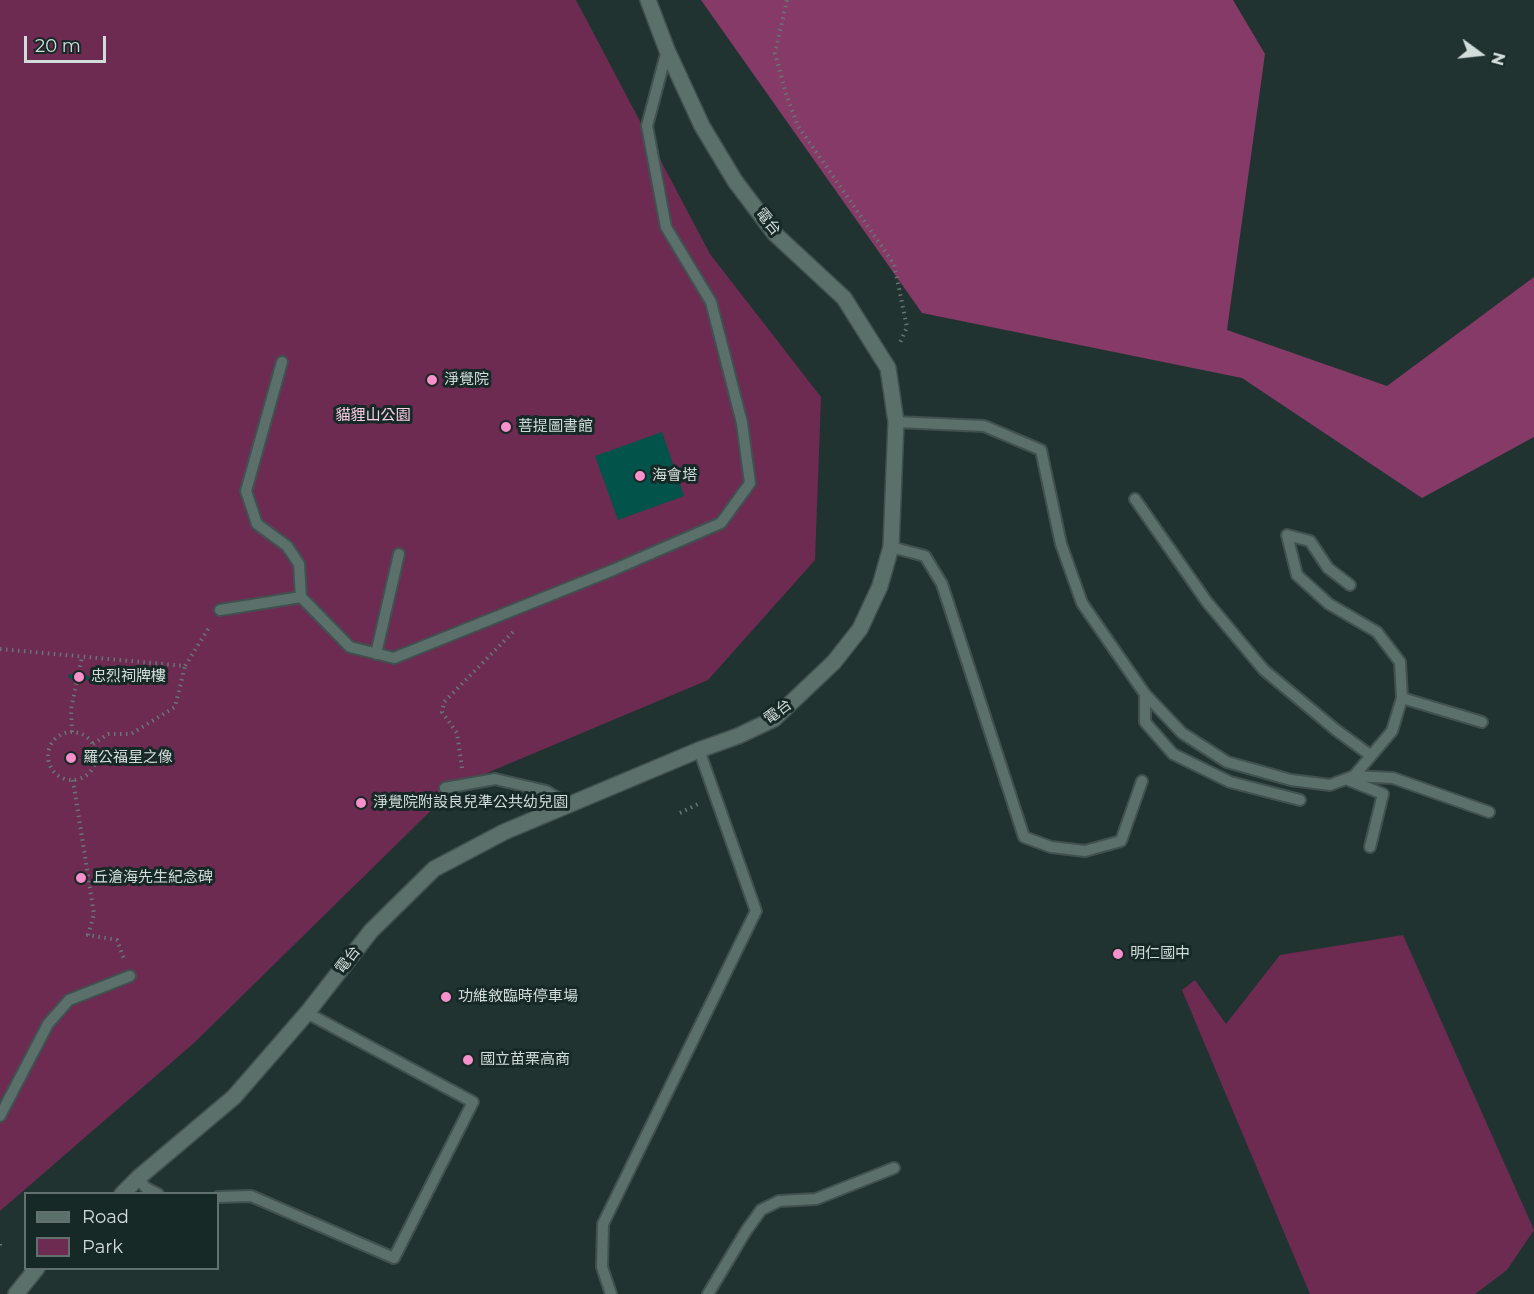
<!DOCTYPE html>
<html>
<head>
<meta charset="utf-8">
<style>
	body { margin:0 }
	#map { position:relative; width:1534px; height:1294px; overflow:hidden; background:#213330; font-family:Montserrat,sans-serif }
	canvas { display:block }
	.legend { position:absolute; left:24px; top:1192px; width:195px; height:78px; box-sizing:border-box; background:#172926; border:2px solid #62716e; margin:0; padding:8px 10px; list-style:none; font-size:18px; color:#d2dddb }
	.legend li { display:flex; align-items:center; gap:12px; height:30px }
	.legend b { width:30px; border:2px solid #62716e }
	.north { position:absolute; left:1450px; top:24px; width:60px; height:60px; -webkit-text-stroke:4px #172926; paint-order:stroke; rotate:105deg; font-size:16px; font-weight:700; line-height:24px; text-align:center; color:#d2dddb }
	.north::after { content:''; display:block; margin:auto; width:21px; height:27px; background:#d2dddb; clip-path:polygon(50% 0,100% 100%,50% 72%,0 100%) }
	.scale { position:absolute; left:24px; top:36px; width:82px; height:27px; box-sizing:border-box; border:3px solid #d2dddb; border-top:0; padding-left:8px; font-size:18px; line-height:21px; white-space:nowrap; color:#d2dddb; -webkit-text-stroke:4px #172926; paint-order:stroke }
</style>
</head>
<body>
<div id="map">
<canvas width="1534" height="1294"></canvas>
<ul class="legend">
<li><b style="height:8px;background:#5b6f6b"></b>Road</li>
<li><b style="height:16px;background:#6d2b52"></b>Park</li>
</ul>
<div class="north">N</div>
<div class="scale">20 m</div>
</div>
<script>
const ctx = document.querySelector('canvas').getContext('2d');
ctx.lineJoin = 'round';
function paint(path, color) { ctx.fillStyle = color; ctx.fill(path, 'evenodd'); }
const toPath = rows => new Path2D(rows.map(r => 'M' + r).join(''));
function stroke(path, color, width, dash) { ctx.strokeStyle = color; ctx.lineWidth = width; ctx.lineCap = dash ? 'butt' : 'round'; ctx.setLineDash(dash || []); ctx.stroke(path); }
function drawText(font, color, halo, rows, align = 'center') {
  ctx.font = font + ' Montserrat,"Noto Sans TC",sans-serif'; ctx.lineWidth = 6; ctx.setLineDash([]); ctx.textBaseline = 'middle'; ctx.strokeStyle = halo; ctx.fillStyle = color; for (const [text, x, y, turn = 0] of rows) {
    ctx.save(); ctx.translate(x, y); ctx.rotate((+turn || 0) * Math.PI / 180); ctx.textAlign = isNaN(turn) ? turn : align; if (halo) ctx.strokeText(text, 0, 0); ctx.fillText(text, 0, 0); ctx.restore();
  }
}
const green = toPath([
	[0,0,576,0,710,254,821,397,815,560,708,680,456,786,195,1042,0,1211],
	[1403,935,1534,1230,1507,1270,1475,1294,1310,1294,1182,990,1195,980,1226,1024,1280,955]
]);
const forest = toPath([
	[701,0,1233,0,1265,54,1227,330,1387,386,1534,277,1534,437,1422,498,1242,378,922,313]
]);
const building = toPath([
	[662,432,684,496,618,520,595,456],
	[69,674,89,676,89,680,68,678]
]);
const path = toPath([
	[787,0,775,53,786,94,798,126,894,264,907,327,899,345],
	[0,649,185,666,210,626],
	'48 756a24 24 0 1 1 48 0a24 24 0 1 1-48 0Z',
	[72,732,71,709,82,657],
	[93,744,108,734,131,734,175,707,185,666],
	[462,768,457,733,442,712,444,702,513,632],
	[73,780,94,914,88,935,117,940,124,959],
	[680,813,698,804],
	[0,1244,0,1246]
]);
const service = toPath([
	[282,362,246,491,257,524,287,546,299,564,301,597],
	[896,422,984,426,1041,450,1061,544,1082,603,1145,694,1182,733,1227,762,1291,780,1330,785,1354,776,1393,778,1489,812],
	[1135,499,1207,602,1264,670,1336,730,1370,755],
	[891,547,925,556,942,584,1024,837,1051,847,1085,851,1121,841,1142,781],
	[1350,585,1328,568,1310,541,1287,535,1297,575,1329,604,1377,632,1400,662,1402,698,1392,731,1354,776],
	[220,610,301,597,350,647,394,658,613,570,721,523,750,483,742,423,711,302,666,227,647,126,667,50],
	[376,654,399,554],
	[1145,694,1145,722,1173,754,1230,782,1300,800],
	[1402,698,1482,722],
	[1346,779,1383,794,1370,847],
	[445,788,495,779,546,791,569,805],
	[0,1116,48,1024,69,1000,130,976],
	[138,1178,146,1188,158,1194],
	[218,1197,251,1196,394,1258,473,1102,307,1013],
	[611,1294,602,1267,603,1224,756,911,699,750],
	[708,1294,746,1231,761,1210,779,1201,816,1199,894,1168]
]);
const minor = toPath([
	[122,1194,138,1178,234,1097,307,1013,371,931,434,869,504,832,699,750,738,736,774,719,834,662,860,629,880,586,891,547,896,422,888,368,844,298,775,234,735,181,702,126,667,50,648,0],
	[16,1294,37,1268]
]);
const markers = [
	[432,380,6,"#f890cb"],
	[506,427,6,"#f890cb"],
	[640,476,6,"#f890cb"],
	[79,677,6,"#f890cb"],
	[71,758,6,"#f890cb"],
	[361,803,6,"#f890cb"],
	[81,878,6,"#f890cb"],
	[1118,954,6,"#f890cb"],
	[446,997,6,"#f890cb"],
	[468,1060,6,"#f890cb"]
];
const streetNames = [
	["電台",768,222,51],
	["電台",778,712,-37],
	["電台",348,960,-52]
];
const poiNames = [
	["淨覺院",444,380],
	["菩提圖書館",518,427],
	["海會塔",652,476],
	["忠烈祠牌樓",91,677],
	["羅公福星之像",83,758],
	["淨覺院附設良兒準公共幼兒園",373,803],
	["丘滄海先生紀念碑",93,878],
	["明仁國中",1130,954],
	["功維敘臨時停車場",458,997],
	["國立苗栗高商",480,1060]
];
const parkNames = [
	["貓貍山公園",373,416]
];
paint(green, '#6d2b52');
paint(forest, '#853a67');
paint(building, '#025349');
stroke(service, '#41514f', 14);
stroke(minor, '#41514f', 18);
stroke(path, '#677674', 4, [1.5, 4.5]);
stroke(service, '#5b6f6b', 10);
stroke(minor, '#5b6f6b', 15);
for (const [x, y, r, color] of markers) { const dot = new Path2D(); dot.arc(x, y, r, 0, 2 * Math.PI); ctx.fillStyle = color; ctx.fill(dot); stroke(dot, '#172926', 2); }
drawText('15px', '#d2dddb', '#172926', streetNames);
drawText('15px', '#d2dddb', '#172926', poiNames, 'left');
drawText('15px', '#fed1e8', '#172926', parkNames);
</script>
</body>
</html>
